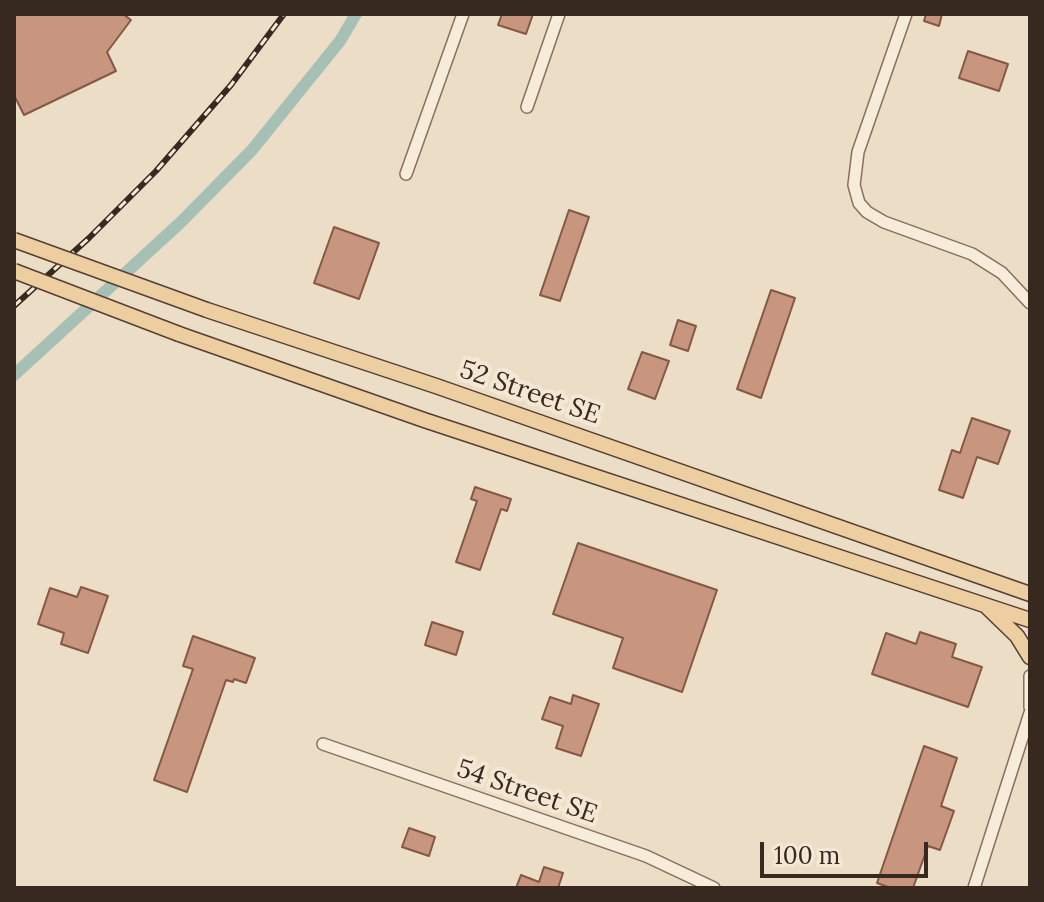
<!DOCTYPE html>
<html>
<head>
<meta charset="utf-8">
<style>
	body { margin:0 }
	#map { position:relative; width:1044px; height:902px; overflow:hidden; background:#ecddc6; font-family:Lora,serif }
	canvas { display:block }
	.frame { position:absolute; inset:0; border:16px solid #372920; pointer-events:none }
	.scale { position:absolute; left:760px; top:842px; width:168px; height:36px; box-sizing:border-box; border:4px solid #372920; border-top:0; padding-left:10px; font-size:24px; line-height:28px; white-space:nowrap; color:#372920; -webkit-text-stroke:6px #f4e8d5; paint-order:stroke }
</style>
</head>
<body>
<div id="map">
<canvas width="1044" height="902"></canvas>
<div class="frame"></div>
<div class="scale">100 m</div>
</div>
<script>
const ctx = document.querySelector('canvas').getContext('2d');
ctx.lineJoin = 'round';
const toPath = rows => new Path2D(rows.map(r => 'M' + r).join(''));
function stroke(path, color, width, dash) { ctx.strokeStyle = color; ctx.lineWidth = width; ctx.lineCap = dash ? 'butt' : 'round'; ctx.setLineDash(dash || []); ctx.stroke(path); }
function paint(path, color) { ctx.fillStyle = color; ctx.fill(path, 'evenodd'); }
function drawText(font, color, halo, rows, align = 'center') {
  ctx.font = font + ' Lora,serif'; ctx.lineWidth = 8; ctx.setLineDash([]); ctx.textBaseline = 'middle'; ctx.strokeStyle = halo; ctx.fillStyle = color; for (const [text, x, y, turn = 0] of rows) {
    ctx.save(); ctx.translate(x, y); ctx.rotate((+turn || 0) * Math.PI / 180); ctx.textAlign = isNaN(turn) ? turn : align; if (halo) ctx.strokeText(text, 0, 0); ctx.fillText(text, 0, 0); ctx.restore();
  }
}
const canal = toPath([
	[14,375,180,223,252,150,340,41,356,14]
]);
const building = toPath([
	[14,14,123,14,131,20,107,52,116,71,24,115,14,95,14,14],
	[502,14,533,14,526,34,498,25,502,14],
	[926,14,942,14,939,26,924,21,926,14],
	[968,51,1008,64,999,91,959,78,968,51],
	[569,210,589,217,560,301,540,295,569,210],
	[334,227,379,243,359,299,314,283,334,227],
	[771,290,795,298,761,398,737,389,771,290],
	[678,320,696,326,688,351,670,345,678,320],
	[642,352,669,361,655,399,628,389,642,352],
	[972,418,1010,431,998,464,977,457,963,498,939,490,952,450,960,453,972,418],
	[475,487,511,499,507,511,501,509,480,570,456,562,477,501,471,499,475,487],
	[578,543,717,590,682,692,613,668,623,638,553,614,578,543],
	[81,587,108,596,88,653,61,644,64,633,38,624,50,588,77,597,81,587],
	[432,622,463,632,456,655,425,645,432,622],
	[920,632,956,644,952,657,982,667,968,707,872,674,886,633,916,644,920,632],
	[193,636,255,658,246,683,234,679,233,682,226,680,187,792,154,780,193,669,183,666,193,636],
	[573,695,599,704,581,756,556,748,563,726,542,719,550,697,571,704,573,695],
	[924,746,957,758,941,806,954,811,940,850,928,846,913,888,891,888,877,883,924,746],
	[409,828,435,837,429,856,402,847,409,828],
	[544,867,563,873,558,888,516,888,521,875,539,882,544,867]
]);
const minor = toPath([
	[906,14,858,152,854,185,859,203,867,212,884,222,972,254,1002,273,1030,303],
	[527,107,559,14],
	[406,174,463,14],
	[1030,676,1030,707],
	[323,744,646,856,714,888],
	[974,888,1030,713]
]);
const major = toPath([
	[207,310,436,386,1030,594],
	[179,334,424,420,1030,620],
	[988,608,1017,636,1030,657]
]);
const rail = toPath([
	[14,306,89,238,156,171,231,85,284,14]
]);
const majorBridge = toPath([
	[14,240,207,310],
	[14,271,179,334]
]);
const streetNames = [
	["52 Street SE",530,393,19],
	["54 Street SE",527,792,19]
];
stroke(canal, '#a7c0b6', 12);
paint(building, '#c8967e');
stroke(building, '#845844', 2);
stroke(minor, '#866f5d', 14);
stroke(major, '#553e31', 17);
stroke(minor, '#f7ebd9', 11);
stroke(major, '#edcea0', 14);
stroke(rail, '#372920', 6);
stroke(rail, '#f4e8d5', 3, [9]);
stroke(majorBridge, '#553e31', 17, []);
stroke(majorBridge, '#edcea0', 14);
drawText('26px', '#372920', '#f4e8d5', streetNames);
</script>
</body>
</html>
